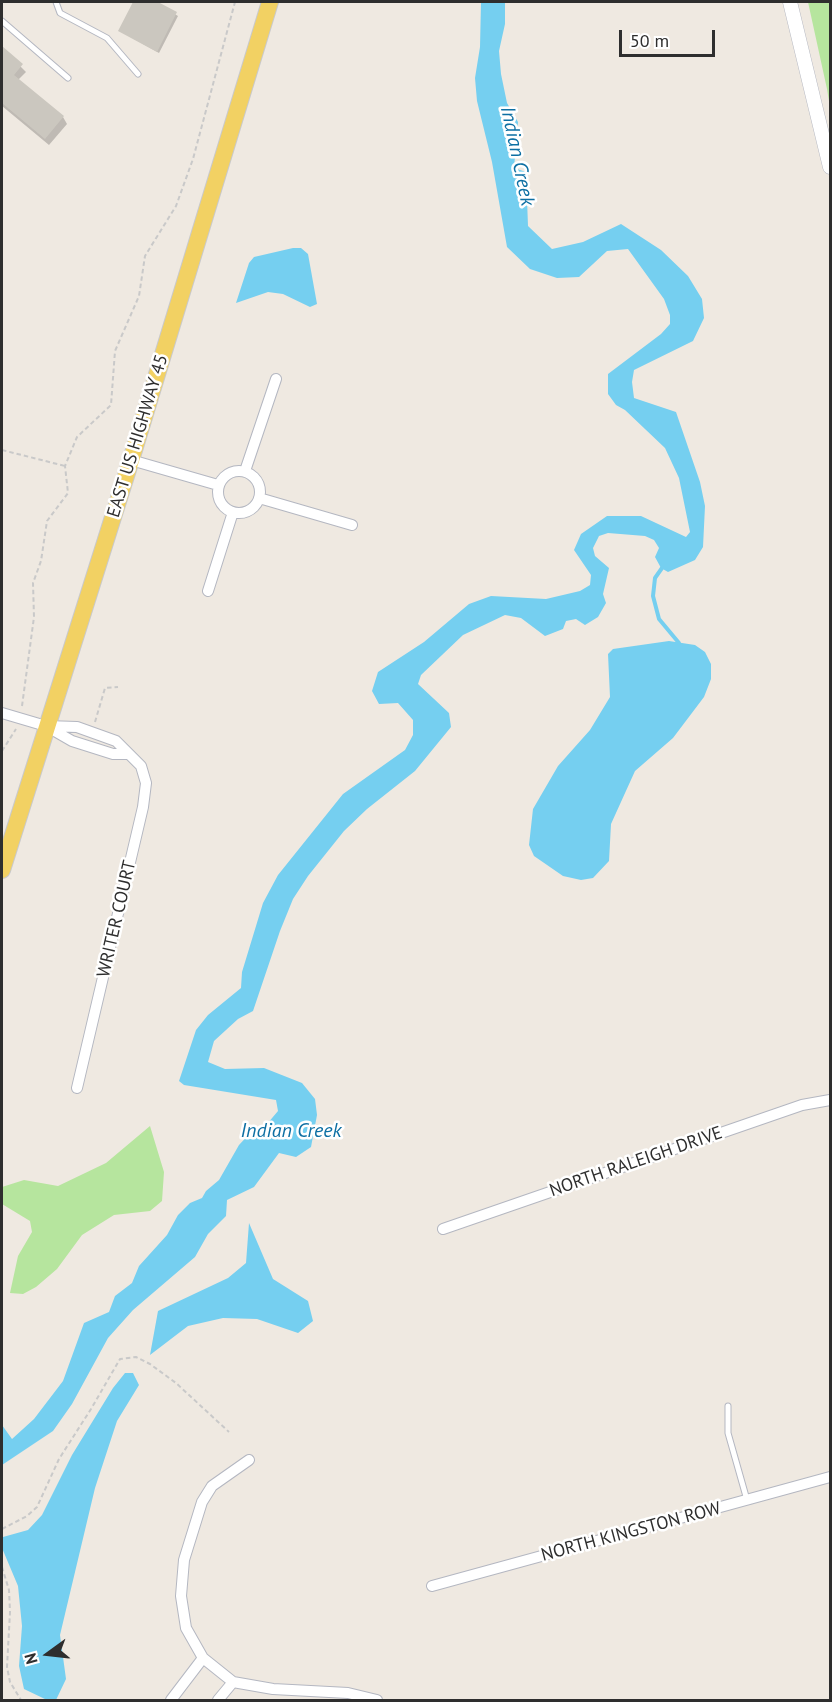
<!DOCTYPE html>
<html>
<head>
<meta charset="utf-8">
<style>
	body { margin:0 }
	#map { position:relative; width:832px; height:1702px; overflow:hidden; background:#efe9e1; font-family:"PT Sans",sans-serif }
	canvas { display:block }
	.frame { position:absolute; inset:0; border:3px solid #2e2e2e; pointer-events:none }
	.north { position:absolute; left:18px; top:1624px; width:60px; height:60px; -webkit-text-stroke:4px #fff; paint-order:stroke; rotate:255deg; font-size:16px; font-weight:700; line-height:24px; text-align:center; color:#2e2e2e }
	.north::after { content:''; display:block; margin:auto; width:21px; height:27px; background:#2e2e2e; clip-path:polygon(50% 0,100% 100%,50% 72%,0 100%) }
	.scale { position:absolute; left:619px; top:30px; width:96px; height:27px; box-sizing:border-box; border:3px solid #2e2e2e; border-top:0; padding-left:8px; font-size:18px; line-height:21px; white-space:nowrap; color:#2e2e2e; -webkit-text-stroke:4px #fff; paint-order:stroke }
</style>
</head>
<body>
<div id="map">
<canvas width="832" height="1702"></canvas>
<div class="frame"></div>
<div class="north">N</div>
<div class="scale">50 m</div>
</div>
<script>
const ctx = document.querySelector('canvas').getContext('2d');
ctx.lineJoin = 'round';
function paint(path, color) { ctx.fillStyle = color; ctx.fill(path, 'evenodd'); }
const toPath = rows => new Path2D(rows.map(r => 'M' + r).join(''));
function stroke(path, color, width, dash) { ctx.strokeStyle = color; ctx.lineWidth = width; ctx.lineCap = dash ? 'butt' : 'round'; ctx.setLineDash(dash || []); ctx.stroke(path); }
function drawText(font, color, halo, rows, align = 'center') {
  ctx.font = font + ' "PT Sans",sans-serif'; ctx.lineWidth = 5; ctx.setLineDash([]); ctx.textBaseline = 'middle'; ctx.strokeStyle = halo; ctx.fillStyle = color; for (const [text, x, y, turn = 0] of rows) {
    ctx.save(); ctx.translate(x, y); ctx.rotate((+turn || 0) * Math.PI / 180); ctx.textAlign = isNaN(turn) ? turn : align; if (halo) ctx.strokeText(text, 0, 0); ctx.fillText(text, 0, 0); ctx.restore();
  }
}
const green = toPath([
	[808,2,830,2,830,107,827,89],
	[150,1126,164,1172,162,1201,150,1211,114,1215,82,1235,57,1269,36,1287,23,1294,10,1293,18,1256,32,1232,30,1221,2,1204,2,1187,24,1180,58,1186,106,1163]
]);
const water = toPath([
	[481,2,505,2,505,24,499,51,501,74,507,103,518,122,514,168,526,172,528,226,552,249,583,242,621,224,661,250,688,276,702,299,704,318,693,341,634,370,632,382,634,398,676,412,700,482,705,506,703,547,695,560,668,572,661,568,655,557,659,548,654,540,645,536,608,533,599,536,593,548,595,556,609,568,603,594,606,603,598,617,585,625,576,619,566,621,563,629,545,636,521,618,505,615,463,635,421,675,418,684,449,713,451,727,415,771,367,809,344,831,308,876,293,899,280,931,253,1011,238,1019,214,1041,208,1062,225,1069,264,1068,302,1083,315,1099,317,1115,311,1147,296,1157,279,1153,254,1187,227,1200,226,1216,208,1234,195,1257,133,1310,108,1338,72,1404,53,1431,2,1465,2,1425,12,1439,34,1419,63,1381,84,1323,109,1312,115,1296,132,1283,139,1266,167,1235,178,1215,190,1203,202,1198,206,1191,219,1180,239,1145,253,1130,267,1124,278,1111,276,1100,184,1085,179,1081,196,1030,208,1015,241,988,242,972,263,903,278,875,343,794,405,750,413,735,413,720,398,703,379,704,372,691,378,672,424,642,469,604,491,596,546,599,580,591,590,585,591,575,574,550,581,534,607,516,641,516,686,537,690,532,679,478,665,448,625,410,616,405,608,394,608,374,661,334,670,324,670,315,664,299,628,249,607,251,579,277,557,278,530,269,507,247,492,162,477,101,475,78,480,47],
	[293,248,301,248,308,254,317,304,310,307,283,294,268,292,236,303,249,263,254,257],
	[669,641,695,645,705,652,711,664,711,679,704,697,673,738,635,771,611,824,609,861,593,878,581,880,563,876,534,856,529,845,533,809,558,766,590,730,610,697,608,654,613,649],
	[249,1223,273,1279,308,1301,313,1321,298,1333,257,1319,223,1318,188,1326,150,1355,158,1311,228,1278,246,1263],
	[125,1373,133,1373,139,1385,117,1421,95,1488,60,1635,66,1679,56,1700,47,1700,24,1689,19,1666,22,1626,18,1586,2,1548,3,1537,28,1530,42,1515,72,1455,113,1388]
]);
const shadow = toPath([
	[135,2,155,2,178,16,159,53,120,31],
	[2,48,26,72,18,80,63,117,67,124,49,145,2,106]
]);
const stream = toPath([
	[662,568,655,578,653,596,659,619,679,643]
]);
const building = toPath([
	[133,2,158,2,177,12,157,52,118,31],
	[2,46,23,64,14,75,64,116,45,139,2,103]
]);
const path = toPath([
	[2,450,65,466],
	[22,706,34,617,33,583,41,561,47,521,68,493,65,466,77,437,111,405,115,351,139,296,145,256,176,206,193,159,235,2],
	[95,722,105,688,118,687],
	[2,751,16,729],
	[2,1529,27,1516,37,1507,59,1459,91,1409,120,1359,136,1357,150,1364,176,1383,229,1432],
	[2,1567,9,1590,10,1612,7,1667,10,1682,21,1700]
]);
const service = toPath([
	[56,2,60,13,107,38,138,74],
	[2,21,68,78],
	[728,1406,728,1433,747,1500]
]);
const minor = toPath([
	[131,460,218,485],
	'218 492a21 21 0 1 1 42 0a21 21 0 1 1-42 0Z',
	[245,471,276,379],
	[259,498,352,525],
	[208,591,233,512],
	[2,713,46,726,72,741,113,754,128,754],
	[46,726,77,727,116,741,141,766,146,783,143,807,77,1088],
	[443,1229,802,1105,830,1100],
	[249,1460,212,1486,202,1502,184,1560,181,1596,186,1628,203,1658,233,1682,273,1689,348,1693,377,1700],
	[432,1586,830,1477],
	[171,1700,203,1658],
	[218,1700,233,1682]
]);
const tertiary = toPath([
	[790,2,830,167]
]);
const primary = toPath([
	[2,870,131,460,270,2]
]);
const streetNames = [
	["EAST US HIGHWAY 45",138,436,-73],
	["WRITER COURT",117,919,-77],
	["NORTH RALEIGH DRIVE",636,1162,-19],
	["NORTH KINGSTON ROW",631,1532,-15]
];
const waterNames = [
	["Indian Creek",517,156,78],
	["Indian Creek",291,1131]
];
paint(green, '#b6e59e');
paint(water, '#75cff0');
paint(shadow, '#0003');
stroke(stream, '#75cff0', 4);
paint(building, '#cbc7bf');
stroke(service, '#b4b7c1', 7);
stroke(minor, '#b4b7c1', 12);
stroke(tertiary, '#b4b7c1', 15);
stroke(primary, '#c9c9c9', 18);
stroke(path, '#c9c9c9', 2, [4.5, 3]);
stroke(service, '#fff', 5);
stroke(minor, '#fff', 10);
stroke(tertiary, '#fff', 14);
stroke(primary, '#f2d163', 16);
drawText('18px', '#2e2e2e', '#fff', streetNames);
drawText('italic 20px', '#0d6fa3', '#fff', waterNames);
</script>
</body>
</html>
